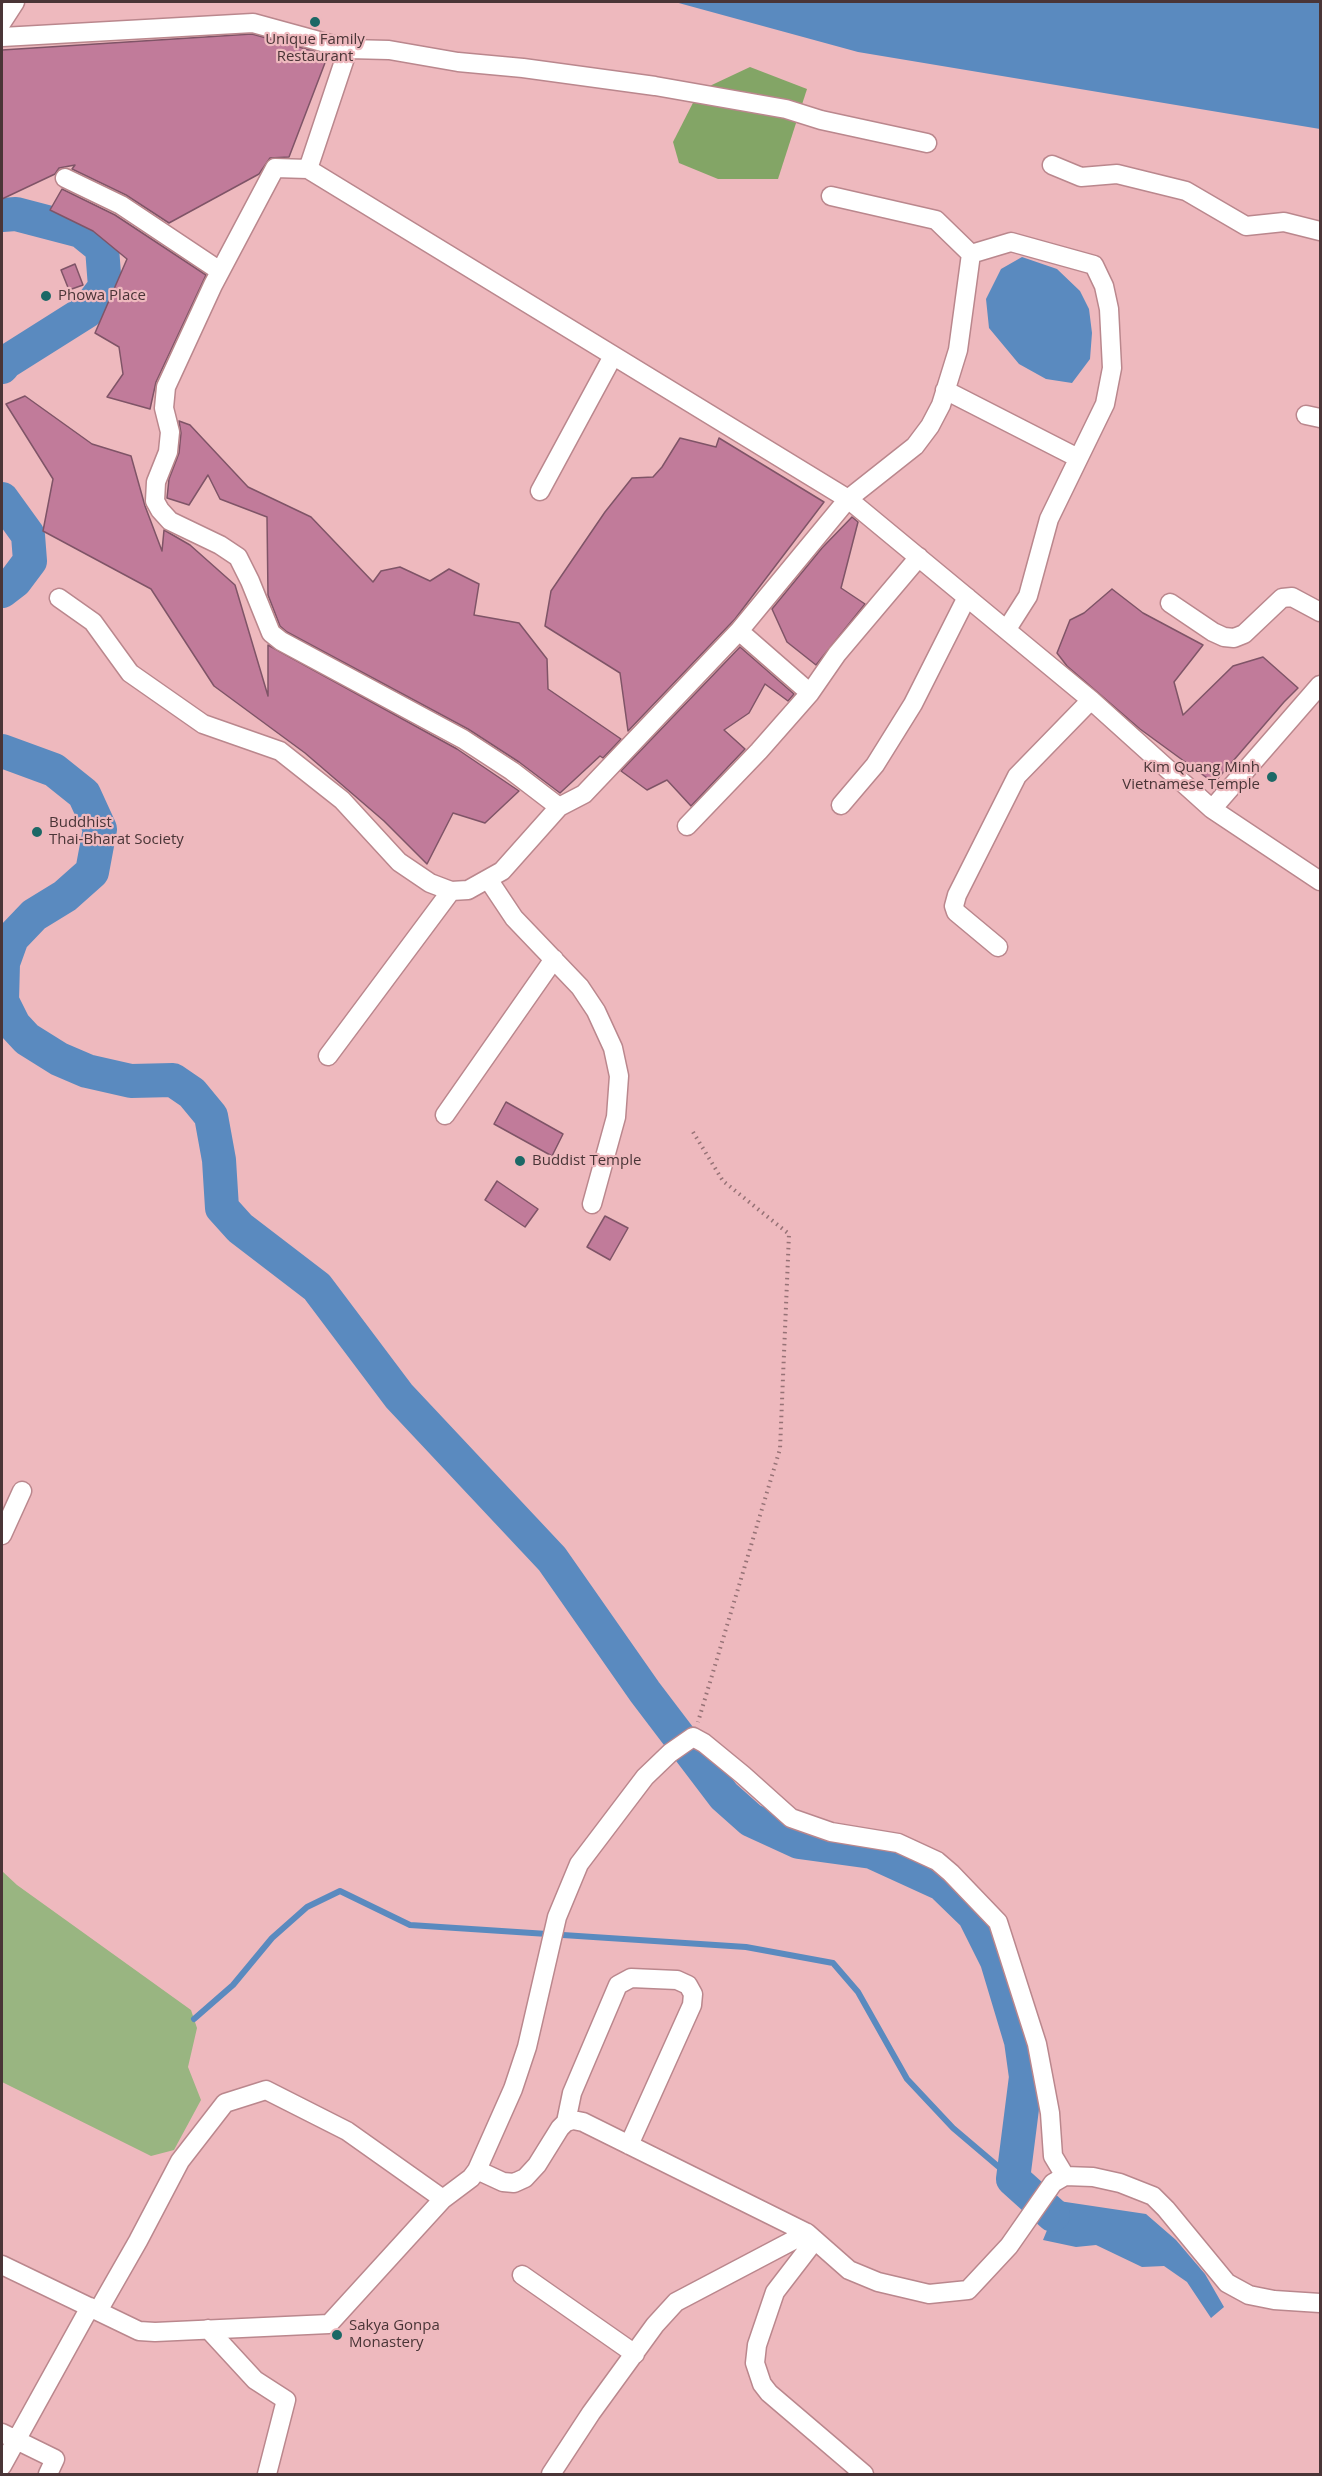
<!DOCTYPE html>
<html>
<head>
<meta charset="utf-8">
<style>
	body { margin:0 }
	#map { position:relative; width:1322px; height:2476px; overflow:hidden; background:#eeb9be; font-family:"Open Sans",sans-serif }
	canvas { display:block }
	.frame { position:absolute; inset:0; border:3px solid #4a3537; pointer-events:none }
</style>
</head>
<body>
<div id="map">
<canvas width="1322" height="2476"></canvas>
<div class="frame"></div>
</div>
<script>
const ctx = document.querySelector('canvas').getContext('2d');
ctx.lineJoin = 'round';
function paint(path, color) { ctx.fillStyle = color; ctx.fill(path, 'evenodd'); }
const toPath = rows => new Path2D(rows.map(r => 'M' + r).join(''));
function stroke(path, color, width, dash) { ctx.strokeStyle = color; ctx.lineWidth = width; ctx.lineCap = dash ? 'butt' : 'round'; ctx.setLineDash(dash || []); ctx.stroke(path); }
function drawText(font, color, halo, rows, align = 'center') {
  ctx.font = font + ' "Open Sans",sans-serif'; ctx.lineWidth = 4.5; ctx.setLineDash([]); ctx.textBaseline = 'middle'; ctx.strokeStyle = halo; ctx.fillStyle = color; for (const [text, x, y, turn = 0] of rows) {
    ctx.save(); ctx.translate(x, y); ctx.rotate((+turn || 0) * Math.PI / 180); ctx.textAlign = isNaN(turn) ? turn : align; if (halo) ctx.strokeText(text, 0, 0); ctx.fillText(text, 0, 0); ctx.restore();
  }
}
const green = toPath([
	[2,1871,17,1885,191,2010,197,2028,188,2067,201,2100,174,2150,151,2156,2,2082]
]);
const forest = toPath([
	[750,67,807,89,778,179,718,179,679,163,673,142,699,91]
]);
const water = toPath([
	[675,2,1320,2,1320,129,858,52],
	[1022,257,1057,269,1080,291,1089,309,1092,333,1090,359,1072,383,1046,379,1019,364,989,328,986,299,1001,269],
	[1059,2201,1146,2214,1176,2240,1205,2274,1224,2307,1211,2318,1187,2282,1164,2266,1142,2267,1096,2245,1076,2247,1043,2240]
]);
const stream = toPath([
	[194,2019,233,1985,272,1938,307,1907,340,1891,410,1925,746,1947,833,1963,858,1992,907,2079,953,2128,1013,2179]
]);
const river = toPath([
	[2,215,16,214,81,231,102,248,105,287,87,311,6,362,2,367],
	[2,499,28,535,30,561,15,581,2,591],
	[2,751,54,770,84,794,100,829,92,872,65,896,34,915,12,938,3,963,2,1001,14,1025,27,1039,59,1059,87,1071,131,1081,173,1080,192,1093,211,1116,219,1160,222,1208,240,1228,317,1287,399,1396,552,1559,645,1692,724,1796,751,1820,799,1842,872,1852,942,1884,974,1915,997,1961,1021,2041,1026,2077,1013,2179,1053,2215]
]);
const building = toPath([
	[252,34,328,55,289,157,270,158,259,174,169,223,126,195,72,169,75,165,59,168,55,174,2,199,2,50,252,34],
	[62,189,115,215,206,275,156,382,150,409,107,397,123,374,119,347,95,333,127,259,93,231,50,210,62,189],
	[75,264,83,285,69,290,61,270,75,264],
	[25,396,92,444,131,456,145,506,162,551,164,530,190,545,235,585,268,696,268,645,457,749,519,791,485,823,453,813,427,864,384,821,305,753,214,686,151,589,43,531,53,479,6,404,25,396],
	[179,421,190,425,248,487,311,517,373,582,381,571,400,567,430,581,449,569,479,584,474,615,519,623,547,659,548,689,621,739,603,758,600,756,560,793,519,762,468,729,287,632,280,626,268,595,267,517,220,499,208,475,189,505,167,498,169,479,179,453,181,433,179,421],
	[680,438,716,447,719,438,824,502,735,619,628,731,620,673,545,626,551,591,605,512,632,478,653,477,662,467,680,438],
	[852,517,858,522,841,588,865,604,816,665,787,642,772,609,822,548,852,517],
	[1112,589,1143,613,1203,645,1174,682,1183,715,1233,666,1263,657,1298,688,1284,702,1214,783,1140,729,1067,666,1057,653,1070,620,1084,613,1112,589],
	[740,647,794,694,788,701,765,684,749,713,724,730,745,749,691,806,667,780,647,790,621,771,740,647],
	[506,1102,563,1134,552,1156,494,1124,506,1102],
	[497,1181,538,1209,525,1227,485,1200,497,1181],
	[605,1216,628,1228,610,1260,587,1247,605,1216]
]);
const path = toPath([
	[693,1132,723,1181,789,1234,780,1449,698,1722]
]);
const minor = toPath([
	[2,22,15,2],
	[2,37,253,23,348,49,308,169],
	[348,49,389,50,458,62,523,68,655,86,786,109,821,120,927,143],
	[1052,165,1081,177,1117,174,1186,191,1246,226,1284,222,1320,231],
	[65,178,121,205,220,271],
	[831,196,936,220,971,254],
	[945,390,1078,458],
	[1306,415,1320,418],
	[540,491,613,356],
	[59,598,93,622,130,673,203,724,280,751,342,800,399,862,430,883,451,891,468,890,502,871,559,807,584,794,739,631,848,499,915,446,930,426,941,405,958,350,971,254,1011,242,1094,265,1104,286,1109,309,1112,368,1105,404,1049,519,1028,596,1007,629],
	[1170,603,1213,632,1224,637,1234,638,1244,634,1282,598,1292,597,1320,612],
	[739,631,810,693],
	[841,805,875,765,913,704,967,597],
	[559,807,512,771,463,739,281,641,271,633,250,581,238,557,220,545,170,521,160,510,155,501,156,482,168,452,170,432,164,408,166,387,213,285,275,168,308,169,848,499,1091,700,1212,809,1320,685],
	[1212,809,1320,881],
	[687,826,759,751,810,693,837,654,919,557],
	[488,879,514,918,580,987,596,1011,613,1048,619,1076,616,1117,592,1204],
	[998,947,956,912,954,906,957,895,1017,776,1091,700],
	[328,1056,451,891],
	[445,1115,554,959],
	[2,1535,22,1491],
	[566,2122,572,2093,618,1985,631,1978,677,1980,688,1985,693,1994,692,2005,629,2145],
	[477,2170,503,2182,514,2183,525,2178,537,2165,560,2128,566,2122,573,2120,583,2122,807,2233],
	[815,2240,775,2292,757,2345,755,2363,762,2384,769,2393,864,2474],
	[2,2265,139,2331,155,2332,329,2324,443,2199,471,2178,477,2170,513,2089,527,2047,557,1917,579,1864,645,1777,670,1753,693,1737,704,1743,743,1775,791,1818,831,1832,898,1843,937,1861,951,1873,998,1922,1037,2044,1050,2113,1053,2156,1065,2176,1093,2177,1120,2183,1153,2196,1166,2209,1227,2283,1249,2295,1274,2300,1320,2303],
	[522,2275,635,2354],
	[98,2311,138,2241,180,2161,225,2103,266,2090,347,2131,443,2199],
	[208,2329,255,2380,286,2400,267,2474],
	[2,2433,55,2459,48,2474],
	[2,2466,90,2307],
	[551,2474,591,2413,655,2325,676,2302,807,2233,849,2270,878,2282,929,2294,968,2290,1009,2246,1053,2183,1065,2176]
]);
const markers = [
	[315,22,6,"#1c6866"],
	[46,296,6,"#1c6866"],
	[1272,777,6,"#1c6866"],
	[37,832,6,"#1c6866"],
	[520,1161,6,"#1c6866"],
	[337,2335,6,"#1c6866"]
];
const poiNames = [
	["Unique Family",315,40,"center"],
	["Restaurant",315,57,"center"],
	["Phowa Place",58,296],
	["Kim Quang Minh",1260,768,"right"],
	["Vietnamese Temple",1260,785,"right"],
	["Buddhist",49,823],
	["Thai-Bharat Society",49,840],
	["Buddist Temple",532,1161],
	["Sakya Gonpa",349,2326],
	["Monastery",349,2343]
];
paint(green, '#99b581');
paint(forest, '#83a566');
paint(water, '#5a8abf');
stroke(stream, '#5a8abf', 6);
stroke(river, '#5a8abf', 34);
paint(building, '#c17b9a');
stroke(building, '#7f5467', 1.5);
stroke(minor, '#ba878d', 21);
stroke(path, '#967276', 4, [1.5, 4.5]);
stroke(minor, '#fff', 18);
for (const [x, y, r, color] of markers) { const dot = new Path2D(); dot.arc(x, y, r, 0, 2 * Math.PI); ctx.fillStyle = color; ctx.fill(dot); stroke(dot, '#eeb9be', 2); }
drawText('15px', '#4a3537', '#eeb9be', poiNames, 'left');
</script>
</body>
</html>
